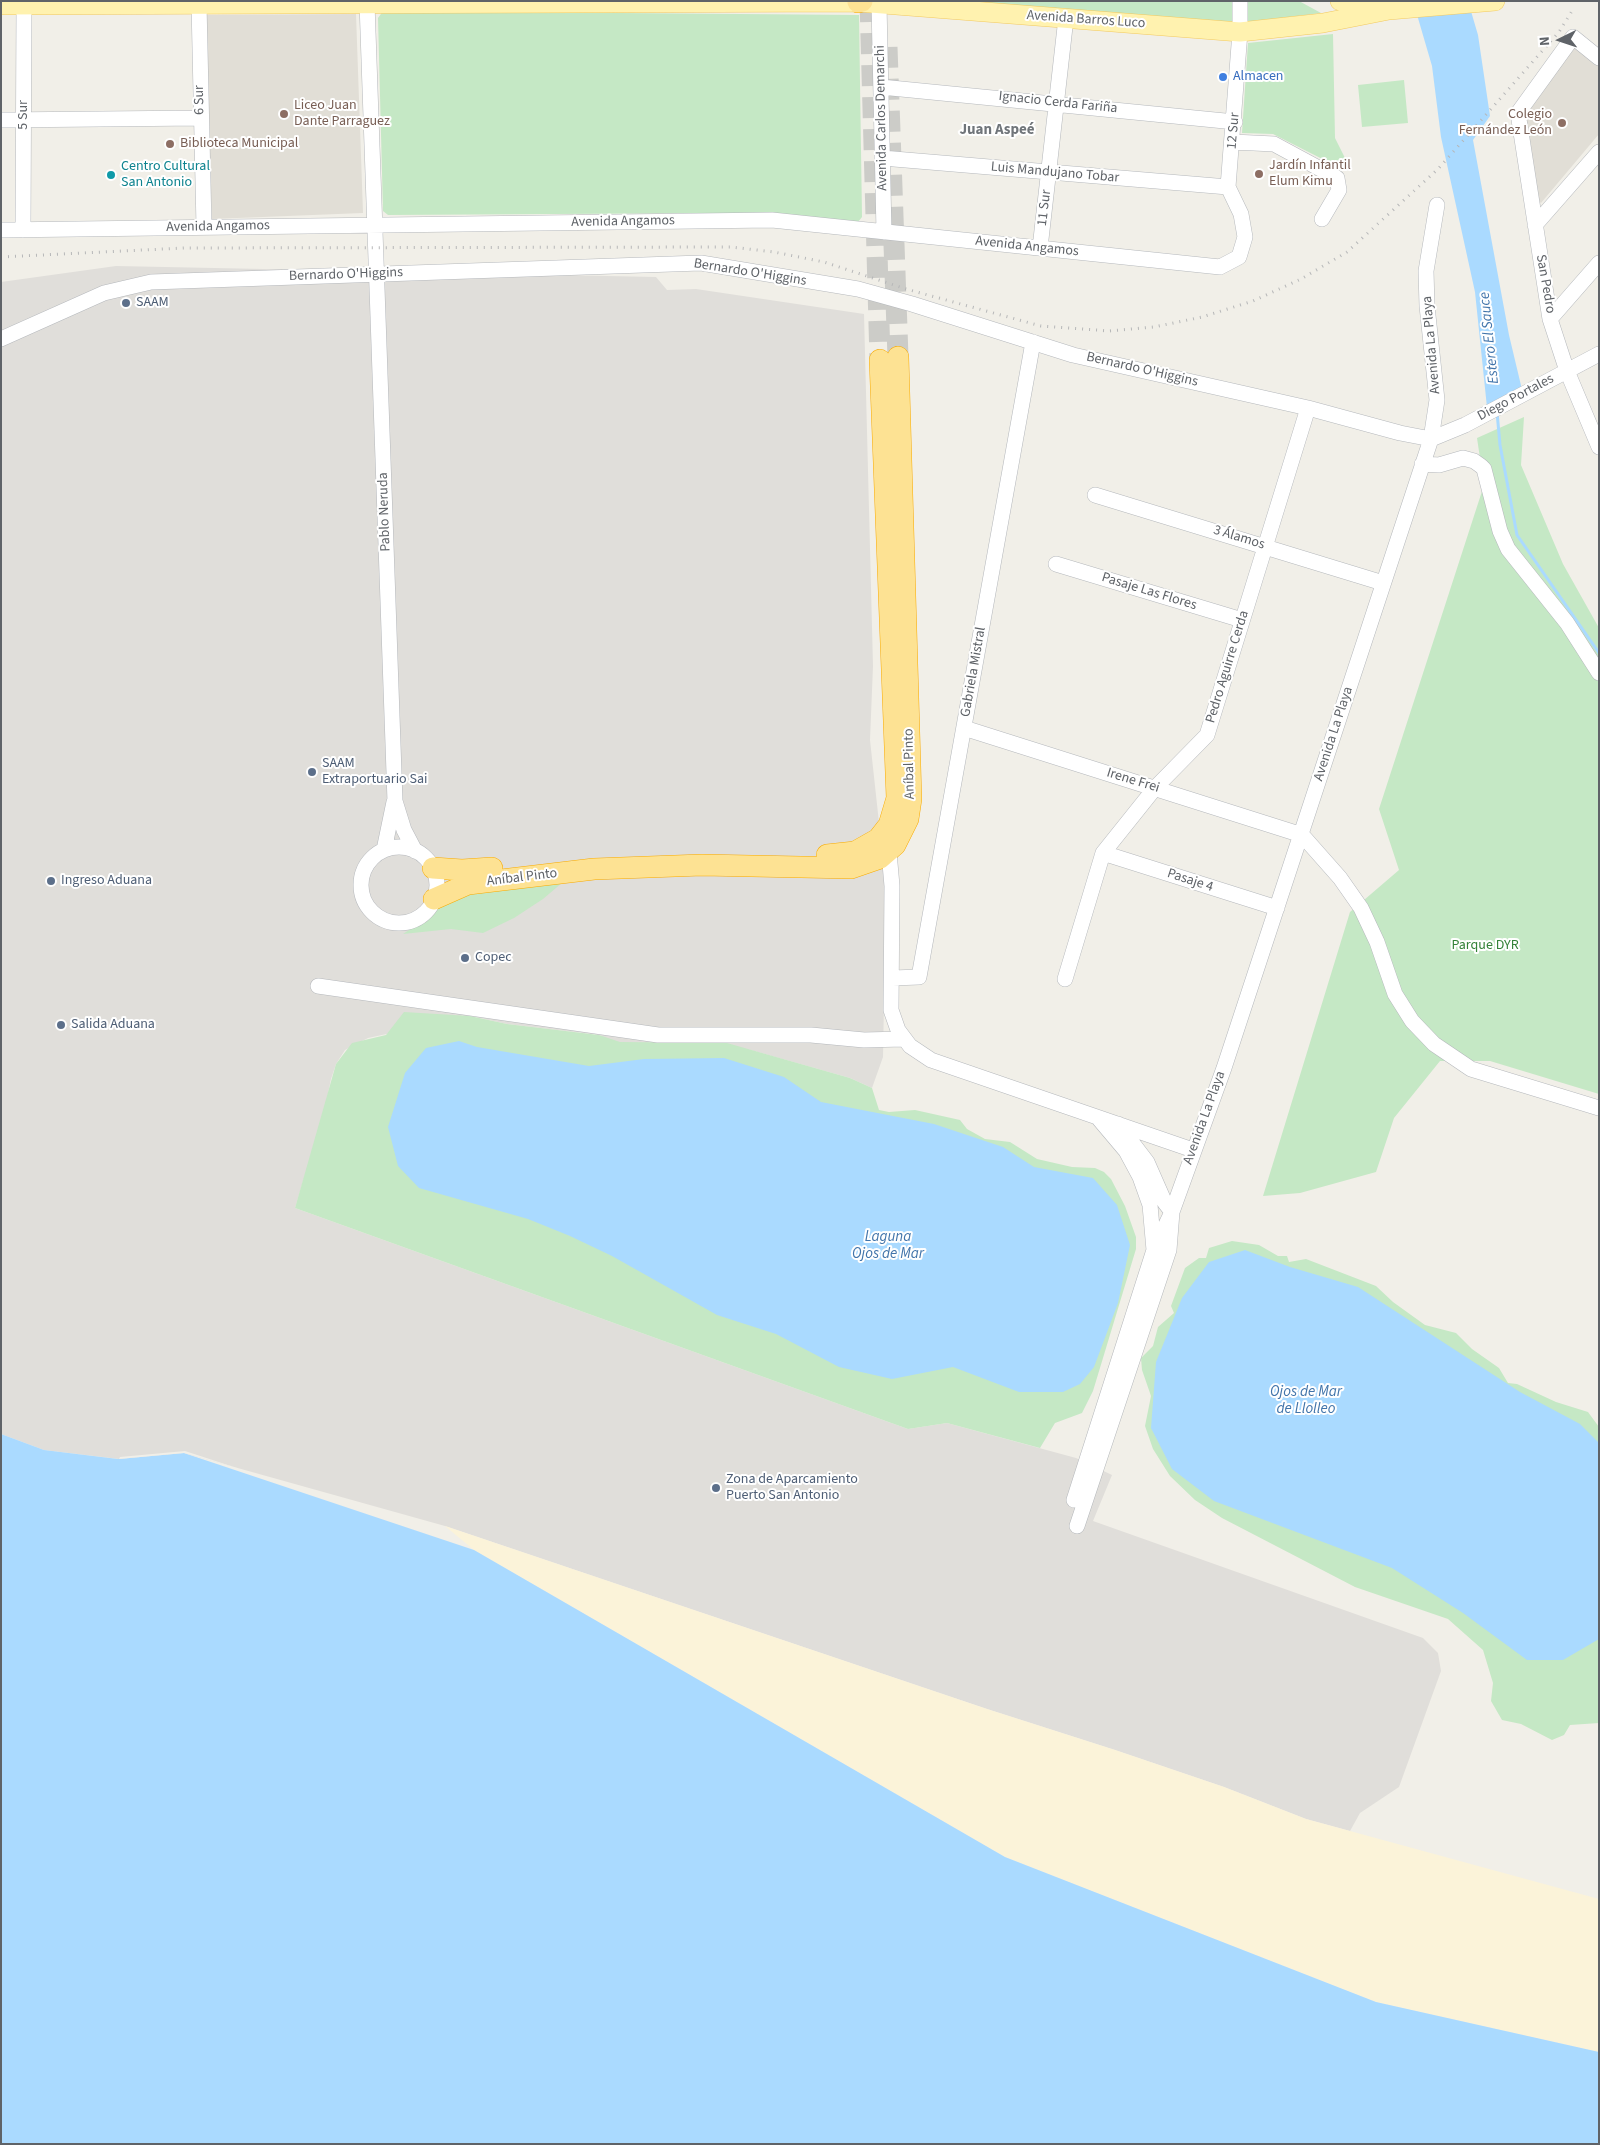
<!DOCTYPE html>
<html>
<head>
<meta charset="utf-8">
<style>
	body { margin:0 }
	#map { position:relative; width:1600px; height:2145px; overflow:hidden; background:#f1efe8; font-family:"Source Sans 3",sans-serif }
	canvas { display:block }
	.frame { position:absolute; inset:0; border:2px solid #5f6368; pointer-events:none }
	.north { position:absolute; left:1535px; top:15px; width:50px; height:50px; -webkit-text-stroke:4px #fff; paint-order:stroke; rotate:266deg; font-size:14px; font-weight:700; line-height:20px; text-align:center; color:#5f6368 }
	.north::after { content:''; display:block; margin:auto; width:18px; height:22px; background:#5f6368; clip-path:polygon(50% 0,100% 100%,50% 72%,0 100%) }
</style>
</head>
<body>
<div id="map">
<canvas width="1600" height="2145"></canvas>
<div class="frame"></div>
<div class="north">N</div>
</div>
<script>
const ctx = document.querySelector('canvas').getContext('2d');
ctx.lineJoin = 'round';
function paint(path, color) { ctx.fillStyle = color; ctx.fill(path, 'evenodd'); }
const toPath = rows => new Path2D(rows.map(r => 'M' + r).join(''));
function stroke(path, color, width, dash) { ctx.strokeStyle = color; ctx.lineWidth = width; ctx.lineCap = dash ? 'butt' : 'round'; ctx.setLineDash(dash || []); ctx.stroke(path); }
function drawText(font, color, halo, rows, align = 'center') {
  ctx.font = font + ' "Source Sans 3",sans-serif'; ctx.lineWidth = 4; ctx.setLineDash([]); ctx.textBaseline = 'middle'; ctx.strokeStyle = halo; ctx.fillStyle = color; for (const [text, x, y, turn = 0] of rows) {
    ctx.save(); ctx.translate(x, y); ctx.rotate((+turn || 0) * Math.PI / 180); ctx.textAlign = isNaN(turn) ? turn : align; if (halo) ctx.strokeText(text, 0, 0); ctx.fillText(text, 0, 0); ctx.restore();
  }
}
const industrial = toPath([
	[116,266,656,277,667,290,696,289,864,314,873,666,870,740,886,887,883,1057,872,1088,850,1078,747,1049,644,1059,599,1035,507,1024,470,1016,368,1038,345,1050,336,1064,331,1079,324,1113,295,1208,908,1429,947,1423,1076,1458,1112,1475,1093,1521,1423,1638,1438,1653,1441,1671,1399,1787,1360,1813,1350,1831,1306,1819,1224,1787,1115,1750,987,1709,445,1526,184,1453,119,1459,44,1450,1,1434,1,282]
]);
const education = toPath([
	[356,14,363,213,212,219,204,15],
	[1573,37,1599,60,1599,134,1541,203,1534,198,1524,113]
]);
const green = toPath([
	[941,1,1299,1,1321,13,1235,24],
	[383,11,859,15,862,217,858,222,724,213,388,215,383,211,378,18],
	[1333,34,1335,138,1347,162,1342,169,1273,134,1242,133,1248,43],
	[1404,80,1408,123,1362,127,1358,85],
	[1524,417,1521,465,1563,564,1599,628,1599,1094,1490,1061,1440,1061,1394,1118,1376,1172,1300,1193,1263,1196,1350,912,1399,870,1379,809,1484,485,1477,438],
	[563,882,543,899,514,918,483,933,451,929,403,934,421,922,437,905,467,891],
	[404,1012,470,1016,507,1024,599,1035,620,1042,727,1043,850,1078,872,1088,879,1110,889,1112,915,1110,960,1120,967,1129,985,1139,1010,1142,1037,1159,1072,1167,1095,1168,1104,1172,1111,1179,1125,1206,1136,1237,1136,1249,1093,1391,1082,1413,1055,1423,1040,1448,947,1423,908,1429,295,1208,336,1064,352,1043,386,1035],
	[1232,1241,1259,1245,1278,1256,1287,1256,1289,1262,1306,1259,1376,1286,1393,1302,1425,1325,1456,1333,1472,1349,1499,1368,1508,1383,1517,1384,1556,1402,1588,1412,1599,1427,1599,1723,1570,1725,1564,1735,1552,1740,1521,1724,1502,1720,1491,1701,1493,1683,1483,1650,1448,1619,1355,1587,1222,1518,1195,1500,1170,1476,1153,1449,1145,1426,1151,1396,1142,1370,1141,1358,1153,1346,1158,1327,1174,1313,1171,1306,1185,1268,1199,1258,1206,1258,1209,1248]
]);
const sand = toPath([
	[445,1526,987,1709,1115,1750,1224,1787,1306,1819,1599,1899,1599,2052,1376,2002,1005,1857,474,1550]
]);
const water = toPath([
	[1413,1,1468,1,1478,35,1490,116,1473,140,1509,335,1524,398,1488,417,1475,292,1441,137,1432,66],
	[459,1041,477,1047,589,1066,644,1059,724,1058,784,1077,821,1102,934,1124,1003,1147,1034,1167,1093,1178,1117,1205,1130,1245,1118,1303,1094,1367,1080,1384,1063,1392,1019,1392,953,1367,892,1379,839,1367,776,1334,717,1315,612,1256,570,1236,528,1219,419,1188,398,1166,388,1127,405,1073,426,1048],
	[1245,1250,1290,1267,1358,1287,1520,1392,1580,1424,1599,1443,1599,1639,1563,1660,1527,1660,1463,1613,1392,1568,1214,1501,1172,1469,1151,1428,1156,1362,1182,1298,1209,1262],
	[1,1434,44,1450,118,1459,184,1453,474,1550,1005,1857,1376,2002,1599,2052,1599,2144,1,2144]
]);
const pier = toPath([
	[185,1451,240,1469,184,1453,119,1459,120,1457]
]);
const stream = toPath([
	[1497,412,1500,445,1517,535,1599,653]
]);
const highwayTunnel = toPath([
	[870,1,880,360],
	[887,47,898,357]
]);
const minor = toPath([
	[367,3,395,801,404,830,415,851],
	[199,4,204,227],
	[879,4,884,232],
	[1599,58,1573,37,1518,113,1550,319,1567,371,1599,447],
	[881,87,1235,122],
	[1,120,201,118],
	[1233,142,1274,144,1337,178,1339,190,1322,219],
	[882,158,1228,187],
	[1535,225,1599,152],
	[1,230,772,220,1220,267,1239,257,1245,237,1241,214,1228,187,1240,32,1240,1],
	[23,230,24,5],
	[1040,248,1066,18],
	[1550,319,1599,263],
	[1,339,104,293,151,282,701,263,858,289,912,304,1073,355,1308,408,1400,433,1431,439],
	[1431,439,1465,425,1599,354],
	[1422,464,1439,465,1463,458,1474,461,1481,466,1484,469,1500,531,1508,549,1567,623,1599,673],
	[1095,495,1383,583],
	[1056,564,1242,620],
	[964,728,1302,835,1340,878,1361,908,1377,942,1395,994,1412,1021,1434,1044,1471,1069,1599,1108],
	'361 885a38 38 0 1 1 76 0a38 38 0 1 1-76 0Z',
	[384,850,394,802],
	[889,852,892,886,891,1010,898,1030,910,1046,931,1060,1193,1150],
	[1103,853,1277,908],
	[893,978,919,977,1033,342],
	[1065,979,1103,853,1155,788,1207,735,1308,408],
	[318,986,658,1035,811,1035,864,1040,904,1039],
	[1154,1250,1172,1212,1224,1068,1431,439,1437,400,1427,306,1426,271,1437,205],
	[1074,1500,1154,1250,1150,1205,1140,1177,1126,1151,1099,1119],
	[1077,1526,1169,1250,1172,1212,1165,1203,1147,1162,1118,1124]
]);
const major = toPath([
	[1340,1,1378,8],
	[1,5,858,2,1240,32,1323,23,1389,10,1495,1]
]);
const highway = toPath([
	[858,2,862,1],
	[827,855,855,852,878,839,889,825,897,798,880,360],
	[433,868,462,870,492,868],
	[434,899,468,884,594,869,702,865,851,868,880,858,895,845,908,819,911,799,898,357]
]);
const rail = toPath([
	[1,257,184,248,731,247,774,252,824,262,906,289,1041,326,1109,331,1154,327,1202,317,1253,301,1301,279,1347,252,1438,169,1559,32,1572,11]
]);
const markers = [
	[1223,77,5,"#3f7fe0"],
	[284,114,5,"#8d6e63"],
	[1562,123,5,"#8d6e63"],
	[170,144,5,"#8d6e63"],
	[1259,174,5,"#8d6e63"],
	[111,175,5,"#0f9aa8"],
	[126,303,5,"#5c6f8a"],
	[312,772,5,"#5c6f8a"],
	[51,881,5,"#5c6f8a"],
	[465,958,5,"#5c6f8a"],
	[61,1025,5,"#5c6f8a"],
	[716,1488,5,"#5c6f8a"]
];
const streetNames = [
	["Avenida Barros Luco",1086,20,4],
	["6 Sur",200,100,-91],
	["Ignacio Cerda Fariña",1058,103,6],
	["5 Sur",24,115,-90],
	["Avenida Carlos Demarchi",882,118,-91],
	["12 Sur",1234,131,-85],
	["Luis Mandujano Tobar",1055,173,5],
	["11 Sur",1045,208,-83],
	["Avenida Angamos",623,222,-1],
	["Avenida Angamos",218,227,-1],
	["Avenida Angamos",1027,247,6],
	["Bernardo O'Higgins",750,273,9],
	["Bernardo O'Higgins",346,275,-2],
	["San Pedro",1545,284,80],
	["Avenida La Playa",1432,345,-95],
	["Bernardo O'Higgins",1142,370,13],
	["Diego Portales",1516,398,-28],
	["Pablo Neruda",385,512,-92],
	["3 Álamos",1239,538,17],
	["Pasaje Las Flores",1149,592,17],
	["Pedro Aguirre Cerda",1228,667,-73],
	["Gabriela Mistral",974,672,-80],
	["Avenida La Playa",1334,734,-72],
	["Aníbal Pinto",910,764,-91],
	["Irene Frei",1133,781,17],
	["Aníbal Pinto",522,878,-7],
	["Pasaje 4",1190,881,18],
	["Avenida La Playa",1205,1118,-70]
];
const shopNames = [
	["Almacen",1233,77]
];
const educationNames = [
	["Liceo Juan",294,106],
	["Dante Parraguez",294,122],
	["Colegio",1552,115,"right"],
	["Fernández León",1552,131,"right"],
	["Biblioteca Municipal",180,144],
	["Jardín Infantil",1269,166],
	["Elum Kimu",1269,182]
];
const cultureNames = [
	["Centro Cultural",121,167],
	["San Antonio",121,183]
];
const serviceNames = [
	["SAAM",136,303],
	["SAAM",322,764],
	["Extraportuario Sai",322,780],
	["Ingreso Aduana",61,881],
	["Copec",475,958],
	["Salida Aduana",71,1025],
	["Zona de Aparcamiento",726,1480],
	["Puerto San Antonio",726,1496]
];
const parkNames = [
	["Parque DYR",1485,946]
];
const neighbourhoodNames = [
	["Juan Aspeé",997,131]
];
const waterNames = [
	["Estero El Sauce",1490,338,-96],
	["Laguna",888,1238],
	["Ojos de Mar",888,1255],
	["Ojos de Mar",1306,1393],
	["de Llolleo",1306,1410]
];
paint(industrial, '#e0deda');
paint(education, '#e1ded6');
paint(green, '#c5e8c5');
paint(sand, '#fbf3d9');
paint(water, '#aadaff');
paint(pier, '#f1efe8');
stroke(stream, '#aadaff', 3);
stroke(highwayTunnel, '#ccccc8', 21, [21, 11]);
stroke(minor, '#b5b8bc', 16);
stroke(major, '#f2c960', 20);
stroke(highway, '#f9ab00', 22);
stroke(minor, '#fff', 15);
stroke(major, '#fff2af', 19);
stroke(highway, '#fde293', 21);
stroke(rail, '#b6b7b8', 3, [1, 6]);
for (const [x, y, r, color] of markers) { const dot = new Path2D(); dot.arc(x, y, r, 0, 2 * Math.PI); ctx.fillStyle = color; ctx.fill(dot); stroke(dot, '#fff', 2); }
drawText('14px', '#5f6368', '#fff', streetNames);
drawText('14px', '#366cbe', '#fff', shopNames, 'left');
drawText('14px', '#785e54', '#fff', educationNames, 'left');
drawText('14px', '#0d838f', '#fff', cultureNames, 'left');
drawText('14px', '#4e5e75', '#fff', serviceNames, 'left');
drawText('14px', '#348238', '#fff', parkNames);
drawText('bold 15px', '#70757a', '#fff', neighbourhoodNames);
drawText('italic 15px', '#4174aa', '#fff', waterNames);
</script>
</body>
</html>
